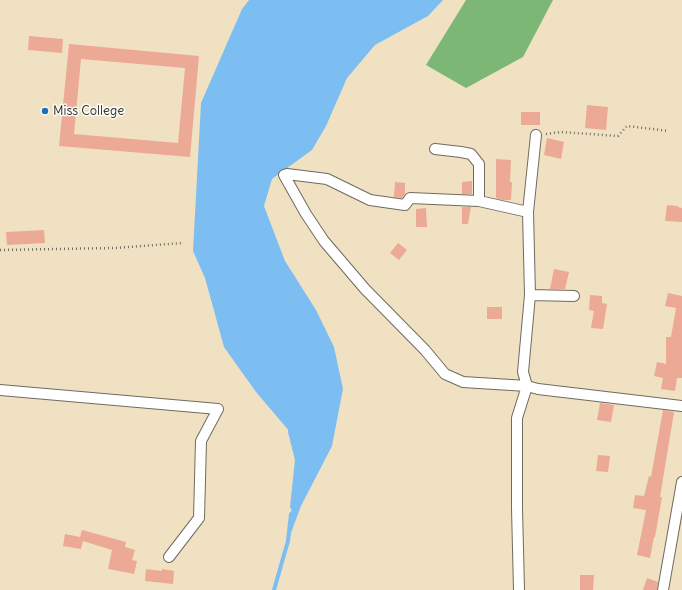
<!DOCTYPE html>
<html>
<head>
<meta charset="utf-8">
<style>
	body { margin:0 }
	canvas { display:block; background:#f0e1c2 }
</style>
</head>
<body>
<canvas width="682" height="590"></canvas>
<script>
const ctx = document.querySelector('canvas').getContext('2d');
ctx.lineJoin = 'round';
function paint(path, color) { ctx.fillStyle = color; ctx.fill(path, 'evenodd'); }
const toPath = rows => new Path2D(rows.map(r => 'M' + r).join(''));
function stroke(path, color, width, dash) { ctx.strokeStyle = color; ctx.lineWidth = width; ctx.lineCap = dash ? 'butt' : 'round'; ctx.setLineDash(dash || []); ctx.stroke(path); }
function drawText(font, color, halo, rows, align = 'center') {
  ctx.font = font + ' Delius,sans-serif'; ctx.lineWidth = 3; ctx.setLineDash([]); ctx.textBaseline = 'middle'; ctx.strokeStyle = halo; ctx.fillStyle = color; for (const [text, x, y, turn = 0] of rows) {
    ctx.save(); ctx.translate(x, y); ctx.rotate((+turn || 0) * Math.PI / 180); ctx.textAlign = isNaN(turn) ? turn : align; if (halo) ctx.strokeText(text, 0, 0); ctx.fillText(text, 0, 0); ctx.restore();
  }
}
const forest = toPath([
	[466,0,553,0,523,57,466,88,426,65]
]);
const water = toPath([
	[249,0,443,0,428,16,375,45,347,78,326,126,312,150,272,179,264,206,285,261,316,310,334,347,343,389,332,446,301,506,288,541,297,460,290,432,256,392,224,347,205,278,193,251,201,103,242,9]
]);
const stream = toPath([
	[291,429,290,432,297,460,292,507],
	[274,590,288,541,291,514]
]);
const building = toPath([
	[29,36,63,39,62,53,28,50],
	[69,44,199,56,190,157,59,146],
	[81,59,185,68,178,143,74,134],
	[587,105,608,107,606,130,585,128],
	[521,112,540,112,540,125,521,125],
	[547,138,564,142,561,159,544,155],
	[496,159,511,160,510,182,512,182,511,200,502,200,496,198],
	[472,181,472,194,462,194,462,182],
	[395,182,405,183,405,194,402,198,394,197],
	[667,205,678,206,678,207,682,208,682,222,665,221],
	[462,207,471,207,468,224,462,224],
	[426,208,427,227,416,227,416,209],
	[44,230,45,243,7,245,6,232],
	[398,243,407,250,399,260,390,253],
	[554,269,569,272,565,289,550,289],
	[668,293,682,296,682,378,677,378,675,391,661,389,663,378,654,376,657,362,666,364,666,337,671,337,676,308,665,306],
	[590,295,602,296,602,303,607,304,603,329,591,328,594,311,589,310],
	[487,307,502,307,502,319,487,319],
	[600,403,614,405,611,422,597,420],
	[663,410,674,412,660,497,662,497,655,537,654,537,650,558,637,555,646,510,633,508,635,495,644,496,649,476,651,477],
	[598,455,610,456,608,472,596,471],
	[82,530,126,542,125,547,135,550,132,560,137,561,134,574,108,569,112,550,83,541,81,549,63,546,65,534,80,537],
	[146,569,162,571,162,569,174,571,173,584,145,581],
	[580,575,594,575,593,590,580,590],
	[647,578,658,582,657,590,643,590]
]);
const path = toPath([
	[546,134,561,132,618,136,627,126,669,131],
	[0,250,115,248,182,243]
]);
const minor = toPath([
	[435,149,461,152,471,154,479,164,479,201],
	[528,212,479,201,410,198,405,205,370,200,327,179,287,174,284,175,306,214,324,241,365,289,425,350,445,374,463,382,527,386,538,389,682,406],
	[530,295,574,296],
	[0,390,218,409,201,441,199,518,169,557],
	[519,590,517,508,517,418,527,386,523,372,530,295,528,212,536,135],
	[663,590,682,482]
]);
const markers = [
	[45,111,4,"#1f6fb2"]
];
const poiNames = [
	["Miss College",53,111]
];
paint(forest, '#7cb775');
paint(water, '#7cbef1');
stroke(stream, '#7cbef1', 4);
paint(building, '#eca995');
stroke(minor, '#706b60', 12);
stroke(path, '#706b60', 2.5, [1, 3]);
stroke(minor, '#fff', 10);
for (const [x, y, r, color] of markers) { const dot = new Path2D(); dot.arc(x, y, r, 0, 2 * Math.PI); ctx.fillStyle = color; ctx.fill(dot); stroke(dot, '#fdfcf7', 1.5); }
drawText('13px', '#2b2b2b', '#fdfcf7', poiNames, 'left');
</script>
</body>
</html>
